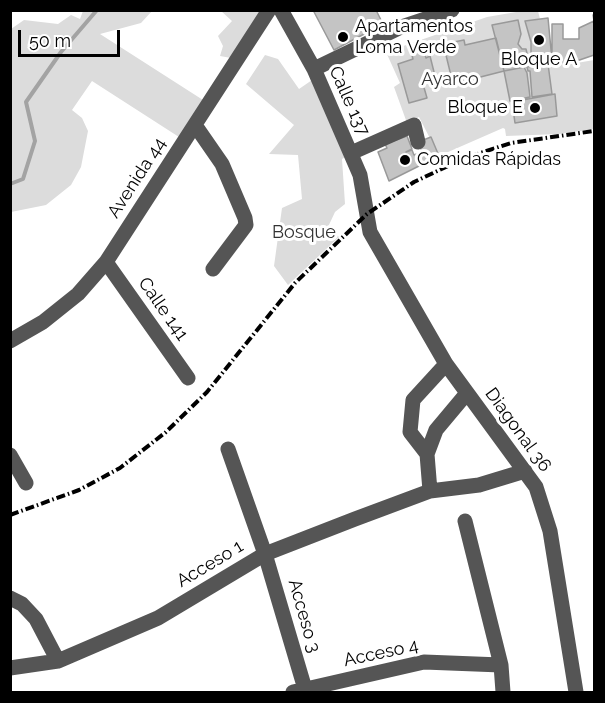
<!DOCTYPE html>
<html>
<head>
<meta charset="utf-8">
<style>
	body { margin:0 }
	#map { position:relative; width:605px; height:703px; overflow:hidden; background:#fff; font-family:Raleway,sans-serif }
	canvas { display:block }
	.frame { position:absolute; inset:0; border:12px solid #000; pointer-events:none }
	.scale { position:absolute; left:18px; top:30px; width:102px; height:27px; box-sizing:border-box; border:3px solid #000; border-top:0; padding-left:8px; font-size:18px; line-height:21px; white-space:nowrap; color:#000; -webkit-text-stroke:4px #fff; paint-order:stroke }
</style>
</head>
<body>
<div id="map">
<canvas width="605" height="703"></canvas>
<div class="frame"></div>
<div class="scale">50 m</div>
</div>
<script>
const ctx = document.querySelector('canvas').getContext('2d');
ctx.lineJoin = 'round';
function paint(path, color) { ctx.fillStyle = color; ctx.fill(path, 'evenodd'); }
const toPath = rows => new Path2D(rows.map(r => 'M' + r).join(''));
function stroke(path, color, width, dash) { ctx.strokeStyle = color; ctx.lineWidth = width; ctx.lineCap = dash ? 'butt' : 'round'; ctx.setLineDash(dash || []); ctx.stroke(path); }
function drawText(font, color, halo, rows, align = 'center') {
  ctx.font = font + ' Raleway,sans-serif'; ctx.lineWidth = 6; ctx.setLineDash([]); ctx.textBaseline = 'middle'; ctx.strokeStyle = halo; ctx.fillStyle = color; for (const [text, x, y, turn = 0] of rows) {
    ctx.save(); ctx.translate(x, y); ctx.rotate((+turn || 0) * Math.PI / 180); ctx.textAlign = isNaN(turn) ? turn : align; if (halo) ctx.strokeText(text, 0, 0); ctx.fillText(text, 0, 0); ctx.restore();
  }
}
const green = toPath([
	[83,11,152,11,141,23,100,34,203,100,179,137,92,81,72,110,82,118,88,131,81,167,71,185,46,205,11,212,11,29,24,20,58,24,71,15,80,19],
	[221,11,264,11,231,58,220,56,223,46,218,36,232,21],
	[522,11,538,11,540,19,548,18,552,61,561,60,565,65,594,60,594,129,559,134,506,136,505,129,503,128,439,156,419,117,407,123,394,87,400,83,386,52,487,17],
	[265,55,278,59,299,89,315,78,351,153,342,159,345,204,335,212,328,227,339,237,288,285,274,266,282,208,302,199,298,155,269,154,294,125,246,84]
]);
const stream = toPath([
	[10,184,23,179,35,141,26,102,61,52,97,10]
]);
const building = toPath([
	[313,10,376,10,383,24,334,50,313,10],
	[593,15,594,15,594,55,565,65,561,60,552,60,552,24,563,24,563,39,579,39,579,28,594,21,593,15],
	[548,18,552,60,531,62,531,42,525,21,548,18],
	[518,20,521,34,518,44,522,49,526,49,530,66,504,71,492,25,518,20],
	[496,38,504,71,453,84,445,51,456,48,454,42,464,40,465,45,496,38],
	[423,49,426,58,430,56,436,80,423,84,427,98,409,103,398,64,413,59,411,52,423,49],
	[548,64,552,94,532,97,530,71,528,71,527,67,548,64],
	[524,67,527,73,530,97,510,101,504,71,524,67],
	[555,94,557,116,515,123,512,102,555,94],
	[407,136,412,149,406,152,412,150,414,155,422,152,418,142,431,137,439,156,389,181,378,152,387,148,385,144,407,136]
]);
const minor = toPath([
	[281,10,314,69,360,175,370,232,446,364,536,487,550,531,576,692],
	[314,69,401,27,452,10],
	[195,125,222,164,245,218,246,225,213,269],
	[351,153,414,125,418,142],
	[106,262,188,378],
	[10,341,43,322,78,294,106,262,269,10],
	[228,449,265,554,305,689],
	[427,454,410,432,413,400,446,364],
	[10,455,26,483],
	[430,491,427,454,436,430,467,393],
	[465,521,501,665,503,692],
	[10,598,22,604,36,619,58,661],
	[10,668,58,661,158,618,265,554,355,519,430,491,479,485,525,471],
	[293,692,424,662,501,665]
]);
const rail = toPath([
	[10,515,79,490,120,468,166,432,207,392,295,283,367,214,414,182,465,158,511,143,594,131]
]);
const markers = [
	[343,37,6,"#000"],
	[539,40,6,"#000"],
	[535,108,6,"#000"],
	[405,160,6,"#000"]
];
const poiNames = [
	["Apartamentos",355,27],
	["Loma Verde",355,48],
	["Bloque A",539,60,"center"],
	["Bloque E",523,108,"right"],
	["Comidas Rápidas",417,160]
];
const parkNames = [
	["Ayarco",450,80],
	["Bosque",304,233]
];
const streetNames = [
	["Calle 137",349,101,66],
	["Avenida 44",137,178,-57],
	["Calle 141",163,309,55],
	["Diagonal 36",518,430,54],
	["Acceso 1",210,564,-31],
	["Acceso 3",304,616,74],
	["Acceso 4",381,653,-12]
];
paint(green, '#dcdcdc');
stroke(stream, '#a3a3a3', 4);
paint(building, '#c4c4c4');
stroke(building, '#999', 1.5);
stroke(minor, '#555', 15);
stroke(rail, '#000', 4, [9, 3, 1.5, 3]);
for (const [x, y, r, color] of markers) { const dot = new Path2D(); dot.arc(x, y, r, 0, 2 * Math.PI); ctx.fillStyle = color; ctx.fill(dot); stroke(dot, '#fff', 2); }
drawText('18px', '#000', '#fff', poiNames, 'left');
drawText('18px', '#333', '#fff', parkNames);
drawText('18px', '#000', '#fff', streetNames);
</script>
</body>
</html>
